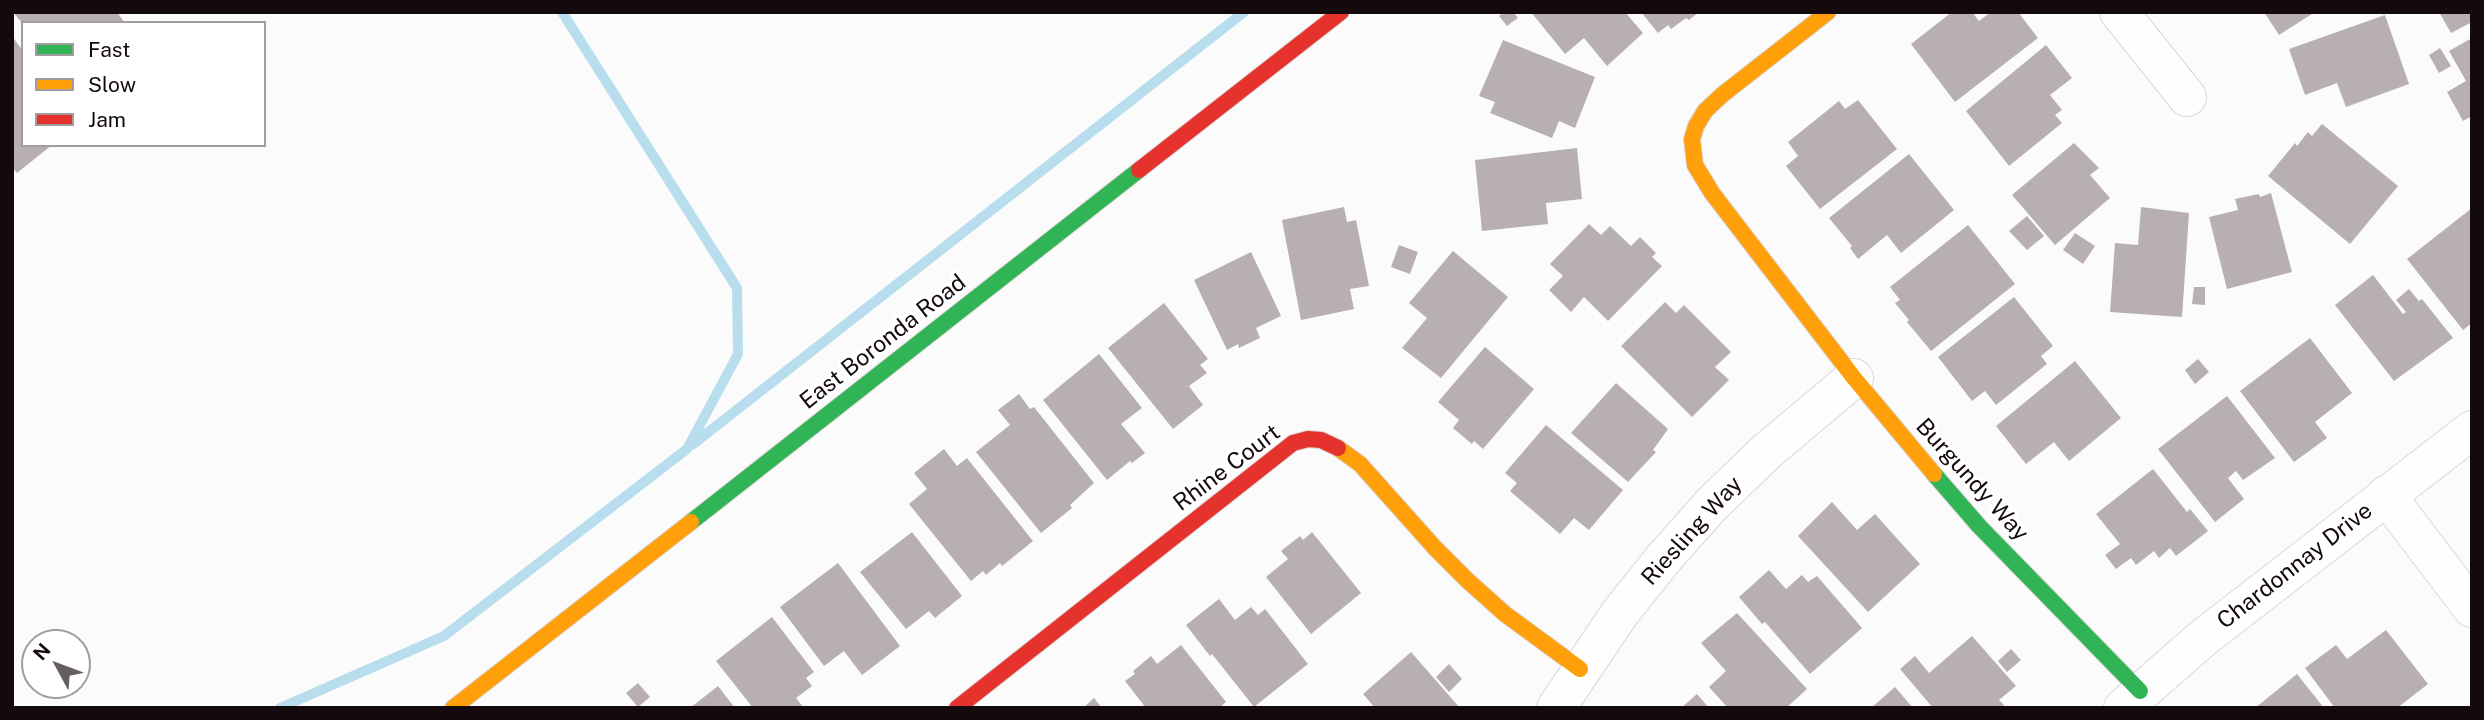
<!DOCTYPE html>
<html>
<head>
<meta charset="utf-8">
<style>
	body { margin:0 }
	#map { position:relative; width:2484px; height:720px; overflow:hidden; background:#fbfbfb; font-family:"Public Sans",sans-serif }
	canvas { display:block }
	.frame { position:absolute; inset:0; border:14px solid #14090c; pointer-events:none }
	.legend { position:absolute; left:21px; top:21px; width:245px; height:126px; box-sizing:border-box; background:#fff; border:2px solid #a19d9e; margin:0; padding:9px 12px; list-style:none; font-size:21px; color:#14090c }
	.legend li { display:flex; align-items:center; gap:14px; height:35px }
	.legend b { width:35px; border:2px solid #a19d9e }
	.north { position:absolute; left:21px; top:629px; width:70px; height:70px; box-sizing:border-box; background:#fff; border:2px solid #a19d9e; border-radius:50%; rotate:311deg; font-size:19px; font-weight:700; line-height:28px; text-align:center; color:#14090c }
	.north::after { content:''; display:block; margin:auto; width:24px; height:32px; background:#655e60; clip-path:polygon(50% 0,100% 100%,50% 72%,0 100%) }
</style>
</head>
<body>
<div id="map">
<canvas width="2484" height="720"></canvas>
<div class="frame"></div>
<ul class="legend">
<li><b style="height:9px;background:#30b455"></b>Fast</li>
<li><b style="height:9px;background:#ff9f0a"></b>Slow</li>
<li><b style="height:9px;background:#e5322d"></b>Jam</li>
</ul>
<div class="north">N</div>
</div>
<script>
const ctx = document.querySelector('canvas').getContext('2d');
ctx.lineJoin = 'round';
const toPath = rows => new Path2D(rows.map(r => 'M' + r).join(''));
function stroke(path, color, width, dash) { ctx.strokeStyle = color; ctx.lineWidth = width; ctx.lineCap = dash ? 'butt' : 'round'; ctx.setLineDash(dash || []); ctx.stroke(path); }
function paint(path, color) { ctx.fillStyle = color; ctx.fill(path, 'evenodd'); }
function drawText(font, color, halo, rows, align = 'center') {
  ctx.font = font + ' "Public Sans",sans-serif'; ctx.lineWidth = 7; ctx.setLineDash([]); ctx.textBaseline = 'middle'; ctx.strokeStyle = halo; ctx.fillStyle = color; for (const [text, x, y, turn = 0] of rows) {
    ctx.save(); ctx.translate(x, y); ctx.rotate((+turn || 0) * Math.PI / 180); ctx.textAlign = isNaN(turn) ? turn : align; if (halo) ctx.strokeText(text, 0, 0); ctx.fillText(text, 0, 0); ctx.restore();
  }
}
const stream = toPath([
	[692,445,1244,12],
	[280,708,444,636,687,449,738,354,737,288,562,12]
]);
const building = toPath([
	[13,12,117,12,125,23,22,23],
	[1504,12,1513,12,1518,18,1507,26,1499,16],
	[1531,12,1625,12,1643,33,1607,66,1584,38,1565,54],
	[1641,12,1699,12,1689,20,1686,18,1671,29,1668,25,1658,33],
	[1952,12,1972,12,1979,21,1991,12,2018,12,2038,38,1955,102,1911,44],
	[2264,12,2315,12,2279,35],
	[2439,12,2472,12,2472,22,2451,33],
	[2385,15,2409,84,2346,107,2337,83,2305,95,2289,49],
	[12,36,23,51,23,145,52,145,17,173,12,167],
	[2472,38,2472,116,2463,121,2447,92,2466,81,2449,51],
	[1503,40,1595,77,1575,128,1559,121,1552,138,1490,113,1495,102,1479,96],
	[2046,45,2072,78,2050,95,2062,110,2055,115,2062,123,2009,166,1966,111],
	[2440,48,2451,66,2439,73,2429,55],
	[1858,100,1897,149,1820,209,1786,166,1798,156,1788,142,1839,101,1845,109],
	[2322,124,2398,186,2350,244,2268,176,2295,143,2297,146,2308,132,2312,136],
	[2074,143,2099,168,2090,175,2110,198,2055,245,2012,195],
	[1577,148,1582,199,1546,203,1548,224,1482,231,1475,160],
	[1909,154,1954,210,1901,253,1887,235,1858,259,1850,248,1852,246,1829,218],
	[2271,193,2292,272,2227,289,2209,217,2238,210,2235,199,2259,194,2260,197],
	[1344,207,1347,222,1356,220,1369,286,1350,289,1354,309,1301,320,1282,220],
	[2141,207,2189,213,2182,317,2110,312,2115,243,2138,245],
	[2472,208,2472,323,2463,330,2407,259],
	[2027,216,2044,236,2027,250,2009,231],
	[1589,224,1601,235,1610,226,1631,246,1640,237,1656,253,1652,257,1662,266,1608,321,1584,297,1571,312,1549,290,1563,276,1550,264],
	[1968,225,2015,284,1931,351,1907,322,1909,320,1895,303,1900,300,1890,287],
	[2075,233,2095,246,2083,264,2063,250],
	[1399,245,1418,252,1410,274,1391,267],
	[1453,251,1508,297,1441,378,1402,348,1427,318,1409,303],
	[1251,252,1281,316,1256,328,1260,338,1239,348,1238,344,1227,350,1194,280],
	[2373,275,2403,314,2406,312,2396,300,2409,289,2419,301,2422,299,2453,338,2394,381,2335,305],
	[2194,287,2205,287,2205,305,2192,304],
	[2014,297,2053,346,2041,356,2047,364,1996,405,1985,391,1972,401,1938,357],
	[1665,302,1676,313,1684,305,1731,352,1715,367,1729,380,1692,417,1621,346],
	[1164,303,1208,359,1200,365,1207,373,1189,386,1203,405,1173,429,1108,348],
	[2310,338,2352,393,2315,422,2327,438,2294,462,2240,391],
	[1485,347,1534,389,1483,449,1474,441,1472,444,1453,428,1459,420,1438,402],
	[1099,354,1142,408,1121,424,1145,453,1132,463,1130,461,1107,480,1043,400],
	[2198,359,2209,372,2195,384,2185,370],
	[2075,361,2121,418,2069,461,2054,442,2026,464,1996,426],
	[1616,383,1668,429,1653,450,1656,452,1628,482,1571,433],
	[1019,394,1030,409,1034,407,1094,483,1070,505,1072,508,1041,533,976,452,1010,425,998,410],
	[2227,396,2275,458,2243,480,2236,471,2228,478,2244,499,2215,522,2158,449],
	[1546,425,1623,490,1589,530,1574,518,1560,534,1510,491,1517,483,1505,473],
	[944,449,957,466,967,458,1033,541,1002,566,1000,563,986,575,983,571,971,581,909,504,927,489,914,473],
	[2153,469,2187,512,2190,509,2208,531,2176,556,2170,548,2159,558,2154,551,2136,565,2131,558,2116,569,2105,555,2120,544,2096,514],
	[1832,502,1857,530,1875,514,1920,564,1868,612,1798,536],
	[912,532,962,596,935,618,929,611,906,629,860,572],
	[1312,532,1361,593,1311,634,1266,577,1288,559,1281,551,1300,536,1303,540],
	[838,563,900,646,862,675,844,651,824,666,780,607],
	[1769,570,1786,589,1802,575,1808,582,1817,576,1862,628,1810,674,1765,622,1762,624,1739,597],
	[1219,599,1235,620,1251,607,1258,615,1265,609,1308,664,1254,707,1212,654,1210,656,1186,625],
	[1737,613,1807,689,1786,708,1728,708,1709,687,1726,671,1701,643],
	[772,617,814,672,806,678,812,686,796,698,804,708,753,708,716,661],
	[2386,630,2428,684,2397,708,2335,708,2305,668,2336,645,2347,659],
	[1972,636,2016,686,1999,700,2004,705,2001,708,1933,708,1900,669,1915,656,1929,673],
	[1181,645,1226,702,1219,708,1146,708,1125,681,1135,674,1133,671,1151,656,1157,664],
	[2011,649,2021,660,2007,672,1998,661],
	[1411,652,1460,708,1375,708,1363,694],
	[1449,664,1462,679,1449,692,1436,677],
	[2297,674,2324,708,2255,708],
	[638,683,650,697,638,707,626,693],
	[718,686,735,708,690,708],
	[1895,687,1913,708,1871,708],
	[1697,694,1709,708,1681,708],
	[1094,698,1102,708,1083,708]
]);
const street = toPath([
	[2119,12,2187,97],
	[2386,495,2472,608],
	[1556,708,1620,613,1664,558,1712,504,1766,452,1854,378],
	[2123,708,2203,638,2472,430]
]);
const fast = toPath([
	[1934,474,1979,526,2140,691],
	[691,522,1139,170]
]);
const slow = toPath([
	[1828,12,1722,95,1705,111,1696,126,1692,139,1695,165,1712,193,1854,378,1934,474],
	[1338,448,1360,464,1435,548,1467,580,1505,614,1580,669],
	[453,708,691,522]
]);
const jam = toPath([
	[1139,170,1341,12],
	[957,708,1293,443,1308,439,1321,440,1338,448]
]);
const streetNames = [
	["East Boronda Road",883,342,-38],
	["Rhine Court",1227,468,-37],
	["Burgundy Way",1972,480,48],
	["Riesling Way",1692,531,-48],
	["Chardonnay Drive",2295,566,-38]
];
stroke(stream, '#b8deee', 10);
paint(building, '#b8afb1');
stroke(street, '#dcd6d7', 40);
stroke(fast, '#dcd6d7', 18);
stroke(slow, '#dcd6d7', 18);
stroke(jam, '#dcd6d7', 18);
stroke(street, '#fefefe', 38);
stroke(fast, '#30b455', 16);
stroke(slow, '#ff9f0a', 16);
stroke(jam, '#e5322d', 16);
drawText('23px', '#14090c', '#fff', streetNames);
</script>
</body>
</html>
